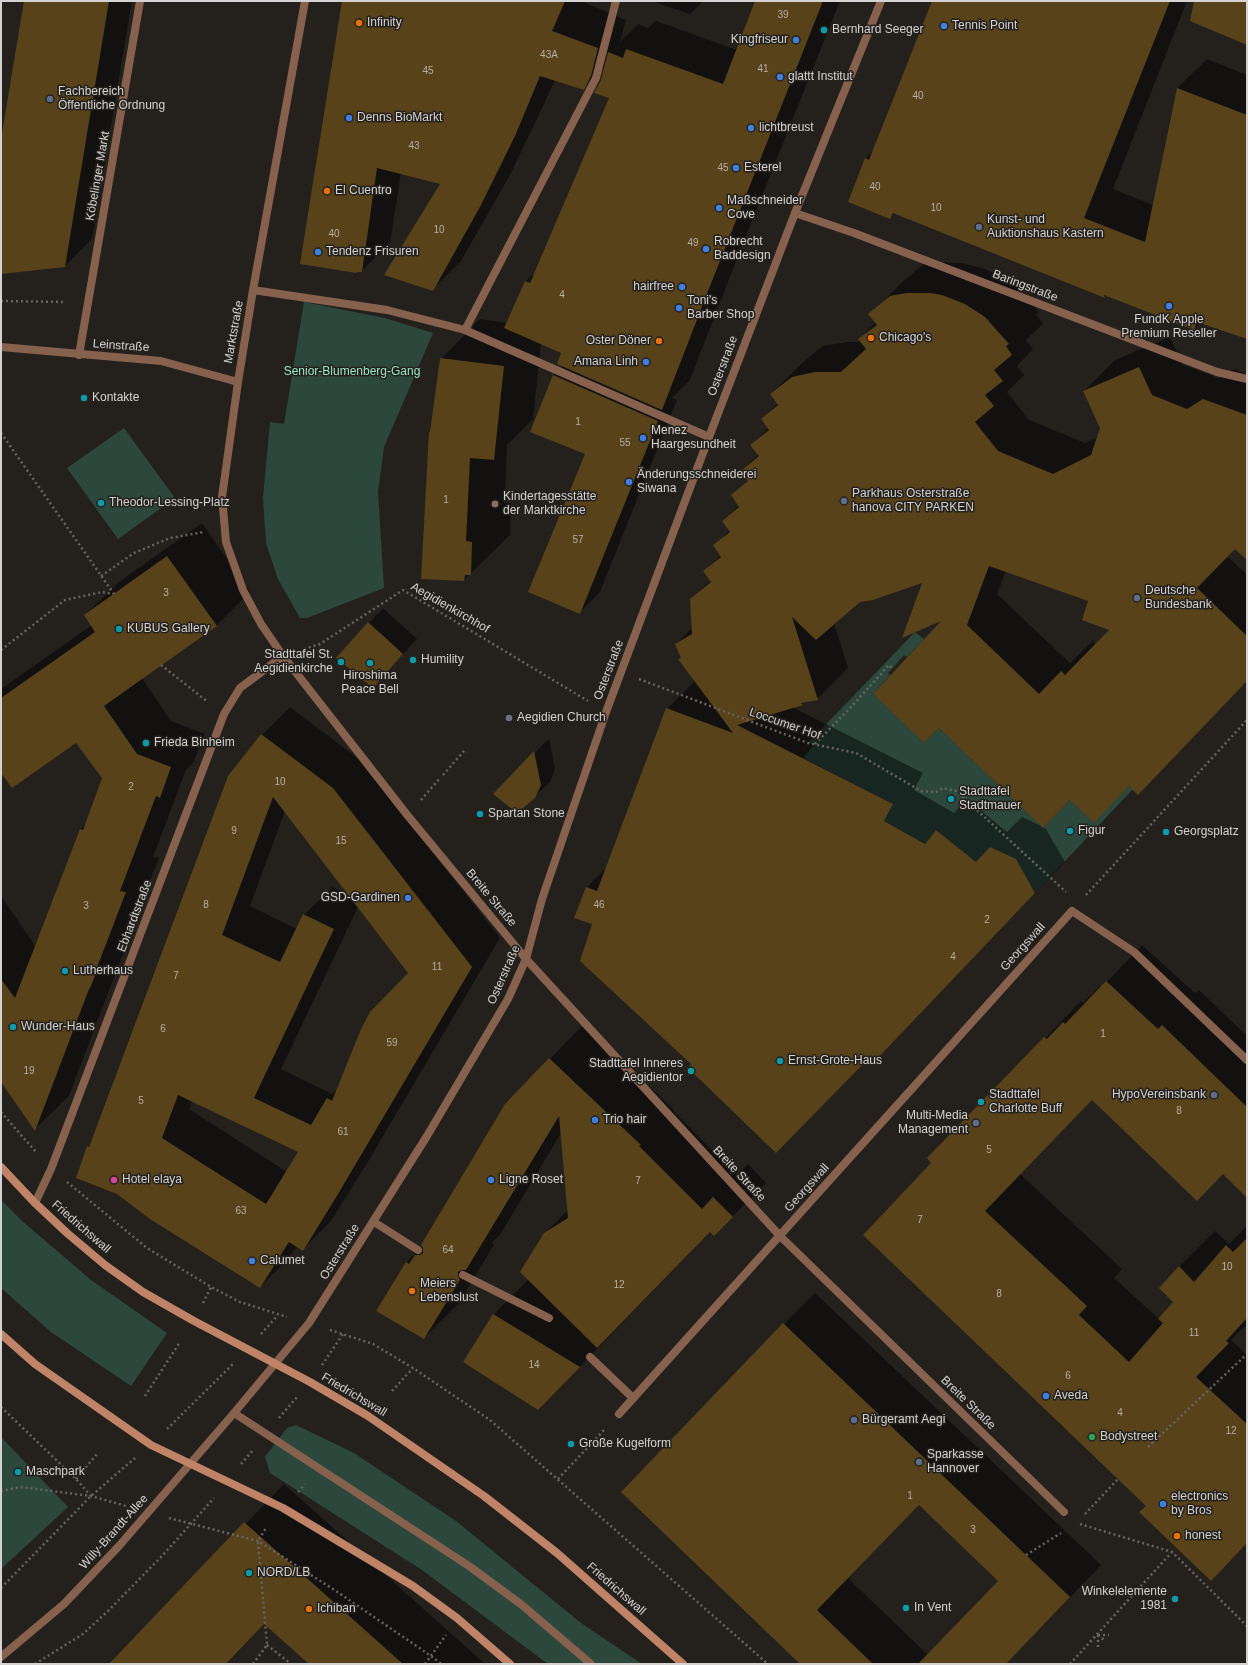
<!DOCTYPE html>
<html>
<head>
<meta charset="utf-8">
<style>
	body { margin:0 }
	#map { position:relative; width:1248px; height:1665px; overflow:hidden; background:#24211d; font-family:Helvetica,sans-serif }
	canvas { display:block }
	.frame { position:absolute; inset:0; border:2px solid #d5d3d1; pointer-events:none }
</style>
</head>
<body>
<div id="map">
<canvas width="1248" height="1665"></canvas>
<div class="frame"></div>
</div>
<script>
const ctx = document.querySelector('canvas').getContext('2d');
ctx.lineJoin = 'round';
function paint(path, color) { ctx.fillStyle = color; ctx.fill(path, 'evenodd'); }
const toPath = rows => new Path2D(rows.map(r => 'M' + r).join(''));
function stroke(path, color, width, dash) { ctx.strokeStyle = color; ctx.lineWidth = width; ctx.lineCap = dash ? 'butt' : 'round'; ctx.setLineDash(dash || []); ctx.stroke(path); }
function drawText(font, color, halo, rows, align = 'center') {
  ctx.font = font + ' Helvetica,sans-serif'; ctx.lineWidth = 3; ctx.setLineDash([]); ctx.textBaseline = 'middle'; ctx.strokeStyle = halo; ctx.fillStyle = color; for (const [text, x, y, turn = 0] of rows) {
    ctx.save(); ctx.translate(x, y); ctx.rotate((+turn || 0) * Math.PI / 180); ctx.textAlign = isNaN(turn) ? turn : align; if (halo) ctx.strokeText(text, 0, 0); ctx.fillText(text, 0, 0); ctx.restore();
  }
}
const green = toPath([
	[304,302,385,318,433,333,384,447,378,492,384,588,307,618,300,618,278,579,266,543,263,498,270,422,284,424],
	[124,428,175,498,118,539,67,468],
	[915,632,924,639,907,657,904,655,888,673,890,675,873,694,924,743,939,728,1043,828,1085,783,1129,786,1133,789,1035,893,1021,869,976,862,936,830,925,844,884,821,893,804,803,758,814,745,808,743],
	[1,1200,21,1220,91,1280,167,1333,131,1386,51,1332,1,1288],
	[296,1425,354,1453,456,1521,581,1623,642,1664,548,1664,422,1570,270,1473,265,1457,287,1428],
	[1,1437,68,1507,1,1569]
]);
const shadow = toPath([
	[25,1,132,1,92,239,65,266,1,273,1,145],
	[343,1,581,1,626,20,620,42,638,24,648,28,656,21,737,50,756,1,840,1,740,251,690,380,672,398,677,400,600,592,580,612,587,453,531,431,554,375,563,366,563,353,541,343,533,419,507,445,505,502,511,503,510,535,464,580,431,431,441,359,480,319,507,323,526,281,536,271,610,98,602,80,606,66,583,89,555,80,543,106,510,175,461,261,432,290,442,183,401,173,390,243,362,271],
	[651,1,703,1,690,14],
	[933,1,1187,1,1113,189,1153,205,1177,88,1207,59,1247,75,1247,338,1201,322,1194,329,1107,295,1105,297,894,213,890,217,849,201,866,158,874,150],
	[937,262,962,263,985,269,1001,276,1016,287,1039,312,1036,315,1043,324,1026,340,1033,349,1017,366,1024,375,1007,392,1029,420,1085,443,1098,437,1101,428,1084,391,1115,360,1170,337,1183,365,1219,378,1234,369,1247,374,1247,559,1235,548,1227,556,1247,575,1247,681,1138,794,1130,785,1094,822,1071,799,1043,827,1046,829,1065,862,875,1060,871,1056,692,1064,593,924,576,917,587,887,607,867,667,709,695,681,676,644,692,628,691,599,711,580,704,571,721,555,715,545,730,530,723,521,739,505,733,495,749,480,742,471,759,454,752,445,768,428,762,419,778,403,771,394,802,363,823,346,847,342,861,342,859,339,876,322,870,315,900,284,922,265],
	[1006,571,1089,601,1110,630,1096,645,1093,641,1070,663,997,594],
	[923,581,945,618,1043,827,1022,817,1007,832,967,799,954,813,914,790,923,773,792,707,802,704,804,701,817,699,848,668,834,623,860,601],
	[202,523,250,592,216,626,142,678,171,721,205,734,193,763,186,770,153,857,159,858,129,936,130,937,122,956,69,1096,35,1129,1,1080,1,896,36,947,81,829,85,825,103,778,77,742,1,771,1,689,92,625,85,615,119,582],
	[383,608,417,639,373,687,369,623],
	[290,707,360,760,500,938,366,1165,331,1221,303,1249,297,1246,288,1259,260,1287,88,1147,92,1142,262,735],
	[285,811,349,895,332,887,304,915,297,929,250,906],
	[358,907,409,973,338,1089,332,1094,281,1069],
	[192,1101,299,1152,287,1172,189,1109],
	[549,738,555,769,550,782,534,797,495,794],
	[1142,945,1195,993,1199,990,1247,1036,1247,1197,1223,1173,1093,1099,1020,1174,1122,1269,1114,1278,1159,1319,1175,1302,1179,1267,1215,1231,1229,1244,1247,1226,1247,1324,1231,1340,1247,1355,1247,1543,1211,1579,1147,1506,929,1158,1081,1001,1083,1003,1100,986,1101,988],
	[584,1024,674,1110,673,1111,737,1175,748,1164,766,1183,714,1235,711,1231,577,1370,464,1362,494,1314,529,1279,545,1233,568,1210,561,1133,500,1235,492,1242,494,1245,458,1304,424,1338,378,1310,407,1262,423,1246,505,1105],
	[815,1293,1101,1565,1006,1664,801,1664,784,1324],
	[919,1505,1000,1581,928,1655,848,1578],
	[284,1484,485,1664,310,1664,265,1623,227,1664,111,1664]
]);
const building = toPath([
	[24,1,109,1,65,267,1,274,1,139],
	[342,1,565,1,552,31,598,48,591,76,584,90,540,76,515,136,481,205,433,291,384,275,440,184,377,168,362,272,357,272,356,273,300,264],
	[755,1,823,1,712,281,662,410,557,364,561,353,504,328,525,281,530,283,609,98,594,93,601,80,608,52,623,58,626,49,723,84],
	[932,1,1170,1,1084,218,1145,242,1177,88,1247,115,1247,339,1197,322,1194,330,1104,295,1105,298,893,213,890,219,848,202,865,158,869,160],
	[1194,1,1247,1,1247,45,1190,21],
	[906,293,930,293,942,295,965,304,985,317,1009,344,1006,346,1012,355,994,370,1003,381,985,395,994,406,975,422,998,451,1053,474,1091,455,1100,428,1083,391,1139,367,1152,395,1187,409,1203,399,1247,415,1247,560,1235,549,1197,588,1247,636,1247,681,1138,795,1129,786,1094,823,1070,800,1043,828,939,728,924,743,873,694,941,621,902,638,922,583,873,600,860,602,816,640,792,617,818,700,801,703,803,705,737,725,893,804,884,821,925,844,936,830,976,862,990,847,1016,859,1035,893,875,1061,870,1057,776,1153,688,1068,691,1064,580,961,592,924,574,918,586,887,597,891,666,708,733,733,678,659,681,658,675,644,692,634,690,599,711,582,703,571,721,557,713,545,730,532,722,521,739,507,731,495,748,481,741,471,759,456,750,445,769,430,761,419,778,405,770,394,792,377,815,372,841,372,866,349,858,339,877,325,868,314,890,296],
	[989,566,1088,601,1082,620,1109,630,1065,675,1061,671,1039,694,967,625],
	[440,358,504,366,494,460,470,458,466,541,472,542,471,575,465,575,464,581,421,579,429,432,430,432],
	[553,375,658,421,580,614,528,592,585,454,530,432],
	[167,556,217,626,104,706,137,754,171,767,160,798,156,796,120,891,126,892,96,970,97,971,90,988,89,989,35,1131,1,1082,1,979,15,998,80,829,83,830,102,778,76,743,12,788,1,773,1,698,95,632,84,615],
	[368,622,403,654,373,688,336,658],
	[261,734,333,788,472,967,338,1194,303,1251,289,1242,260,1288,150,1219,117,1194,76,1178,87,1146,89,1147,228,776],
	[273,797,408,973,370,1012,361,1029,332,1101,327,1098,311,1125,254,1098,334,929,303,914,280,962,222,935],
	[178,1095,298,1152,266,1204,162,1138],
	[534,751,541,785,535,798,517,813,493,794],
	[1106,981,1158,1029,1162,1025,1247,1107,1247,1198,1223,1174,1197,1201,1092,1100,985,1211,1087,1306,1079,1315,1129,1362,1163,1323,1158,1319,1173,1302,1159,1288,1179,1266,1194,1282,1226,1245,1233,1252,1247,1238,1247,1318,1226,1341,1229,1343,1196,1377,1247,1424,1247,1543,1211,1581,1139,1512,1146,1506,863,1235,931,1163,927,1158,1044,1037,1047,1039,1063,1022,1065,1024],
	[549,1058,641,1145,639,1146,702,1209,713,1197,733,1217,714,1236,710,1232,597,1348,520,1272,544,1233,568,1218,559,1116,466,1270,462,1270,458,1272,458,1276,460,1280,424,1339,376,1311,406,1262,409,1264,415,1255,420,1255,423,1253,423,1248,421,1245,505,1104],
	[493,1314,580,1367,538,1410,463,1362],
	[783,1323,1070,1597,1006,1664,918,1664,998,1581,919,1505,817,1610,873,1664,800,1664,621,1492],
	[244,1522,403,1664,309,1664,264,1624,226,1664,109,1664]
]);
const path = toPath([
	[1,301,66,302],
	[1,433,114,594],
	[101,576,134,553,170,538,204,532],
	[304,649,320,644,403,590,588,701],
	[1,650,65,600,102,592,113,594],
	[161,665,208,702],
	[639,679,808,743,856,753,921,791,936,792,943,788,956,791,1066,892],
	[815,744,852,706,889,665,892,668],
	[443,775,464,751],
	[421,800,440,778],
	[1086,895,1247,720],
	[1,1112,36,1152],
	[67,1182,147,1248,211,1287,240,1302,287,1317],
	[203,1303,211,1287],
	[330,1330,373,1344,413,1368,490,1420,768,1664],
	[261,1334,278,1315],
	[322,1365,343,1334],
	[392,1391,413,1368],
	[145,1396,180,1342],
	[1,1407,76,1479,91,1496],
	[279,1418,297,1397],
	[167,1429,233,1364],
	[1148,1447,1247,1354],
	[241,1464,253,1450],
	[76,1479,97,1454],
	[558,1479,605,1429],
	[1,1491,20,1487,91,1496,126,1506],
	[298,1492,305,1484],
	[1085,1514,1118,1479],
	[169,1518,258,1541,336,1591,431,1656,441,1664],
	[1080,1524,1172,1552,1247,1626],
	[1026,1555,1061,1533],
	[1,1588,91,1496,135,1458],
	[1098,1635,1098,1647],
	[1098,1635,1109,1635],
	[1098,1635,1104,1640],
	[267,1645,291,1664],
	[35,1664,83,1634,109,1610,162,1556,214,1498],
	[253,1664,267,1645,258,1541,266,1528],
	[425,1664,446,1635],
	[1070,1664,1172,1552]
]);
const service = toPath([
	[465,330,596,78,616,1],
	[79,355,140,1],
	[1072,911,1134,952,1247,1060],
	[374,1222,418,1250],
	[463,1275,549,1318],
	[590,1357,633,1398],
	[234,1413,469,1566,522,1605,591,1664]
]);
const minor = toPath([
	[305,1,253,290,238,382,222,497,226,542,243,590,261,624,283,656,408,816,526,959,780,1236,1064,1512],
	[795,213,854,233,1217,372,1247,379],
	[253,290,387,310,465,330,709,437],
	[1,347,161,361,238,382],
	[35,1203,51,1169,224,714,240,688,283,656],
	[619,1414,1072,911]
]);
const tertiary = toPath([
	[1,1657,64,1604,119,1546,234,1413,309,1323,427,1136,508,999,526,959,542,899,606,712,709,437,795,213,881,1]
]);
const secondary = toPath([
	[1,1167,35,1203,67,1233,105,1265,143,1292,194,1321,310,1382,368,1416,484,1496,557,1553,683,1664],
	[1,1334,35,1364,151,1445,283,1508,413,1586,457,1618,510,1664]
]);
const markers = [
	[359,23,4,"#e8710a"],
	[944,26,4,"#3f7fe0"],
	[824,30,4,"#0f9aa8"],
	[796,40,4,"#3f7fe0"],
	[780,77,4,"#3f7fe0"],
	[50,99,4,"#5c6f8a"],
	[349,118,4,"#3f7fe0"],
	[751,128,4,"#3f7fe0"],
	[736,168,4,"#3f7fe0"],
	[327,191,4,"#e8710a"],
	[719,208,4,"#3f7fe0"],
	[979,227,4,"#5c6f8a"],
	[706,249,4,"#3f7fe0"],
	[318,252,4,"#3f7fe0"],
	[682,287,4,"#3f7fe0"],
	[1169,306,4,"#3f7fe0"],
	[679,308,4,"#3f7fe0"],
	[871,338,4,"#e8710a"],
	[659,341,4,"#e8710a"],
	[646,362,4,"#3f7fe0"],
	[84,398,4,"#0f9aa8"],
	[643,438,4,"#3f7fe0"],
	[629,482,4,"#3f7fe0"],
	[844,501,4,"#5c6f8a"],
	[101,503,4,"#0f9aa8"],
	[495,504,4,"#8d6e63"],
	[1137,598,4,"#5c6f8a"],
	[119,629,4,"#0f9aa8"],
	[413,660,4,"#0f9aa8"],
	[341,662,4,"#0f9aa8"],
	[370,663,4,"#0f9aa8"],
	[509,718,4,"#6b7280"],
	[146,743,4,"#0f9aa8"],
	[951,799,4,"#0f9aa8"],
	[480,814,4,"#0f9aa8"],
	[1070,831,4,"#0f9aa8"],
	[1166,832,4,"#0f9aa8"],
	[408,898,4,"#3f7fe0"],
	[65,971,4,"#0f9aa8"],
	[13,1027,4,"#0f9aa8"],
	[780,1061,4,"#0f9aa8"],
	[691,1071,4,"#0f9aa8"],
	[1214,1095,4,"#5c6f8a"],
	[981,1102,4,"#0f9aa8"],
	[595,1120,4,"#3f7fe0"],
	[976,1123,4,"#5c6f8a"],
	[114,1180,4,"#d1479c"],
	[491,1180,4,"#3f7fe0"],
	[252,1261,4,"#3f7fe0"],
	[412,1291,4,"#e8710a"],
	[1046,1396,4,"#3f7fe0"],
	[854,1420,4,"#5c6f8a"],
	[1092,1437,4,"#2e9e5b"],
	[571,1444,4,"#0f9aa8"],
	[919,1462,4,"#5c6f8a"],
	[18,1472,4,"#0f9aa8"],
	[1163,1504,4,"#3f7fe0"],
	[1177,1536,4,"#e8710a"],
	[249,1573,4,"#0f9aa8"],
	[1175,1599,4,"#0f9aa8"],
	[906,1608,4,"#0f9aa8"],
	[309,1609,4,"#e8710a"]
];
const numberNames = [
	["39",783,15],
	["43A",549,55],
	["41",763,69],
	["45",428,71],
	["40",918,96],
	["43",414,146],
	["45",723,168],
	["40",875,187],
	["10",936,208],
	["10",439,230],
	["40",334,234],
	["49",693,243],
	["4",562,295],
	["1",578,422],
	["55",625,443],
	["1",446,500],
	["57",578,540],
	["3",166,593],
	["10",280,782],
	["2",131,787],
	["9",234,831],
	["15",341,841],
	["8",206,905],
	["46",599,905],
	["3",86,906],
	["2",987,920],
	["4",953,957],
	["11",437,967],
	["7",176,976],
	["6",163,1029],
	["1",1103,1034],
	["59",392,1043],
	["19",29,1071],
	["5",141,1101],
	["8",1179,1111],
	["61",343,1132],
	["5",989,1150],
	["7",638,1181],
	["63",241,1211],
	["7",920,1220],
	["64",448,1250],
	["10",1227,1267],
	["12",619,1285],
	["8",999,1294],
	["11",1194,1333],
	["14",534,1365],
	["6",1068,1376],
	["4",1120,1413],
	["12",1231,1431],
	["1",910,1496],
	["3",973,1530]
];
const poiNames = [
	["Infinity",367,23],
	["Tennis Point",952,26],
	["Bernhard Seeger",832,30],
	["Kingfriseur",788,40,"right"],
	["glattt Institut",788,77],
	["Fachbereich",58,92],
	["Öffentliche Ordnung",58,106],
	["Denns BioMarkt",357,118],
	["lichtbreust",759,128],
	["Esterel",744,168],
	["El Cuentro",335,191],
	["Maßschneider",727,201],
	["Cove",727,215],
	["Kunst- und",987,220],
	["Auktionshaus Kastern",987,234],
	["Robrecht",714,242],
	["Baddesign",714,256],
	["Tendenz Frisuren",326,252],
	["hairfree",674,287,"right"],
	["Toni's",687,301],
	["Barber Shop",687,315],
	["FundK Apple",1169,320,"center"],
	["Premium Reseller",1169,334,"center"],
	["Chicago's",879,338],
	["Oster Döner",651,341,"right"],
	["Amana Linh",638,362,"right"],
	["Kontakte",92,398],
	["Menez",651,431],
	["Haargesundheit",651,445],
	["Änderungsschneiderei",637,475],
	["Siwana",637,489],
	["Parkhaus Osterstraße",852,494],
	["hanova CITY PARKEN",852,508],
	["Kindertagesstätte",503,497],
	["der Marktkirche",503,511],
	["Theodor-Lessing-Platz",109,503],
	["Deutsche",1145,591],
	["Bundesbank",1145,605],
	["KUBUS Gallery",127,629],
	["Stadttafel St.",333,655,"right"],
	["Aegidienkirche",333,669,"right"],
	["Humility",421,660],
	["Hiroshima",370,676,"center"],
	["Peace Bell",370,690,"center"],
	["Aegidien Church",517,718],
	["Frieda Binheim",154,743],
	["Stadttafel",959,792],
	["Stadtmauer",959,806],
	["Spartan Stone",488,814],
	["Figur",1078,831],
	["Georgsplatz",1174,832],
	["GSD-Gardinen",400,898,"right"],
	["Lutherhaus",73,971],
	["Wunder-Haus",21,1027],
	["Ernst-Grote-Haus",788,1061],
	["Stadttafel Inneres",683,1064,"right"],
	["Aegidientor",683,1078,"right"],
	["Stadttafel",989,1095],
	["Charlotte Buff",989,1109],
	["HypoVereinsbank",1206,1095,"right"],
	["Multi-Media",968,1116,"right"],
	["Management",968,1130,"right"],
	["Trio hair",603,1120],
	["Hotel elaya",122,1180],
	["Ligne Roset",499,1180],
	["Calumet",260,1261],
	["Meiers",420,1284],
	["Lebenslust",420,1298],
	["Aveda",1054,1396],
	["Bürgeramt Aegi",862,1420],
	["Bodystreet",1100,1437],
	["Große Kugelform",579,1444],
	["Sparkasse",927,1455],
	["Hannover",927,1469],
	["Maschpark",26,1472],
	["electronics",1171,1497],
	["by Bros",1171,1511],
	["honest",1185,1536],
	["NORD/LB",257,1573],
	["Winkelelemente",1167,1592,"right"],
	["1981",1167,1606,"right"],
	["In Vent",914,1608],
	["Ichiban",317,1609]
];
const streetNames = [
	["Köbelinger Markt",98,176,-80],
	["Baringstraße",1025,286,21],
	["Marktstraße",234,332,-80],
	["Leinstraße",121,346,4],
	["Osterstraße",723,366,-69],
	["Aegidienkirchhof",450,608,30],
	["Osterstraße",609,670,-69],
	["Loccumer Hof",785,724,19],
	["Breite Straße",491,898,50],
	["Ebhardtstraße",135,916,-69],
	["Georgswall",1023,947,-48],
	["Osterstraße",504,975,-66],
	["Breite Straße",739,1174,47],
	["Georgswall",807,1188,-48],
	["Friedrichswall",81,1227,41],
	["Osterstraße",340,1252,-58],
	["Friedrichswall",354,1395,31],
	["Breite Straße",968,1403,44],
	["Willy-Brandt-Allee",114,1532,-48],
	["Friedrichswall",616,1589,41]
];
const parkNames = [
	["Senior-Blumenberg-Gang",352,372]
];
paint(green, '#2c483c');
paint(shadow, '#0007');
paint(building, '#57421a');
stroke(path, '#676461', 2.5, [2, 3]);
stroke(service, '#85614e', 8);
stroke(minor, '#85614e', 8);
stroke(tertiary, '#85614e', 8);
stroke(secondary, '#bf8467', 8);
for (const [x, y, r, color] of markers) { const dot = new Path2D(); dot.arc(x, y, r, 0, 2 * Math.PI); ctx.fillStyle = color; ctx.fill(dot); stroke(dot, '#24211d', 1.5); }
drawText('10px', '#b6afa3', null, numberNames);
drawText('12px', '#d5d3d1', '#24211d', poiNames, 'left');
drawText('12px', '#d5d3d1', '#24211d', streetNames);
drawText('12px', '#96e6c2', '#24211d', parkNames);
</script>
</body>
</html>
